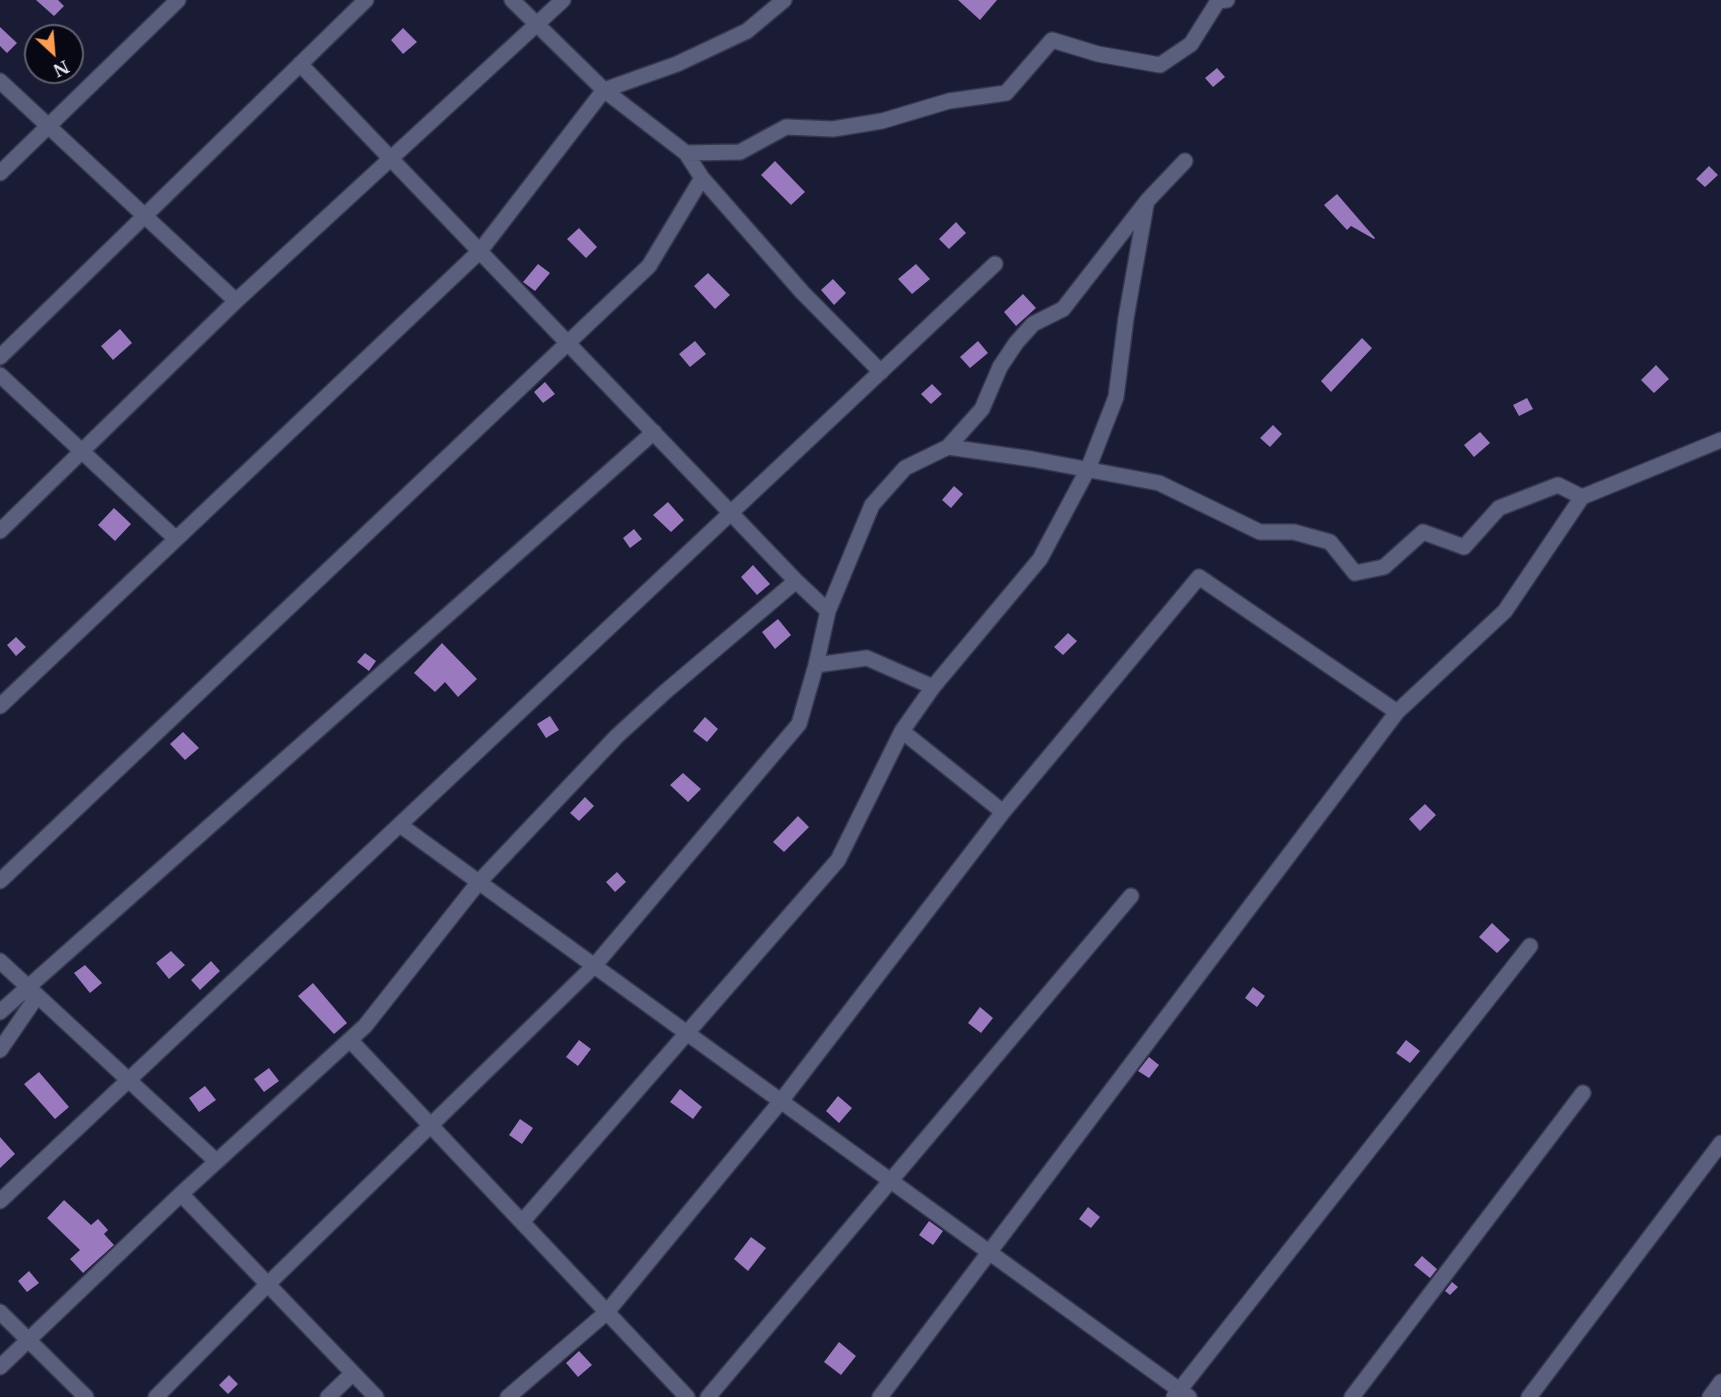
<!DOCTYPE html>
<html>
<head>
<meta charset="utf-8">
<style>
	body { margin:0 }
	#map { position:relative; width:1721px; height:1397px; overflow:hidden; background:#1a1c36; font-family:"Libre Baskerville",serif }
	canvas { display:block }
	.north { position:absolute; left:24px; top:24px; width:60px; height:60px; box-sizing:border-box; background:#070813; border:2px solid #60626f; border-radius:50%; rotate:154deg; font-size:16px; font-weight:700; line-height:24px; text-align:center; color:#e5e8fa }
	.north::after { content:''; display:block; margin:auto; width:21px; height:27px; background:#fd9d54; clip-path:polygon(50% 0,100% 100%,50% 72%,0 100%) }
</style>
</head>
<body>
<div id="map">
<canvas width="1721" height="1397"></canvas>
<div class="north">N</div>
</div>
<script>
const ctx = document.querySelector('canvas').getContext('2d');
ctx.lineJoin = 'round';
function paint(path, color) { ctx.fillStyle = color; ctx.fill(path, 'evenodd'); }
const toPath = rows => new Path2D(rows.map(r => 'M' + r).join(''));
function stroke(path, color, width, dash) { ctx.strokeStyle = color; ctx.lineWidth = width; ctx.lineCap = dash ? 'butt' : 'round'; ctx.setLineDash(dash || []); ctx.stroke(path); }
const building = toPath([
	[36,0,58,0,64,6,54,16],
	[958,0,997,0,980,20],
	[0,27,17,43,7,53,0,46],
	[403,28,417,42,403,54,391,40],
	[1217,68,1225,77,1213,87,1205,78],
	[775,161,805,192,791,205,761,175],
	[1709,166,1718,175,1705,187,1696,179],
	[1337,194,1375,238,1374,239,1351,226,1347,230,1324,205],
	[956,222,966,233,949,249,939,239],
	[579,228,597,247,586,258,567,239],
	[538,264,550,273,535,291,523,282],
	[916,264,930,279,912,294,898,279],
	[708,273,730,295,715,309,694,286],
	[833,279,846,293,834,305,821,290],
	[1023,294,1036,308,1016,326,1004,312],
	[120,329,132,343,113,360,101,346],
	[1362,338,1372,348,1331,392,1321,381],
	[695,341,706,354,690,367,679,354],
	[978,341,988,353,970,368,960,357],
	[1656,365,1669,379,1654,393,1641,380],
	[545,382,555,394,543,403,534,392],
	[932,384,942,394,931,404,921,394],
	[1527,398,1533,409,1519,416,1513,405],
	[1273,425,1282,434,1270,447,1260,438],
	[1480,432,1490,443,1474,457,1464,445],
	[954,486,963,494,951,508,942,500],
	[668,502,684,520,671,532,653,515],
	[114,508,131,524,115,541,98,525],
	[634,529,642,539,630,548,623,538],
	[753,565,770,584,757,595,741,577],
	[778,619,791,635,775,649,762,632],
	[1068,633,1077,641,1063,655,1054,647],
	[16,637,26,647,16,656,7,645],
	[442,643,477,679,458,697,445,682,435,692,414,673],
	[365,653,376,661,369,671,357,662],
	[550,716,559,730,546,738,537,724],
	[705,717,718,729,707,742,693,731],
	[183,732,199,748,185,760,170,744],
	[683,773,701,789,688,802,670,785],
	[585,797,594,806,579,821,570,813],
	[1425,804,1436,815,1420,831,1409,819],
	[798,816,809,827,784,852,773,842],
	[617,872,626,882,615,892,606,882],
	[1492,923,1510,940,1497,953,1479,937],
	[171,951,185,965,169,979,156,963],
	[211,961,220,971,200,990,191,980],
	[85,965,102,983,90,993,74,973],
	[313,983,347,1023,334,1034,298,996],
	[1253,987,1265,996,1257,1007,1245,998],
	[980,1007,993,1018,981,1033,968,1023],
	[579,1040,591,1049,578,1066,566,1057],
	[1406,1040,1420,1051,1410,1063,1396,1053],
	[1149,1057,1159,1065,1149,1078,1138,1071],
	[269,1068,279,1081,264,1092,254,1079],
	[39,1072,69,1107,55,1119,24,1084],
	[205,1086,216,1100,199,1112,189,1098],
	[680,1089,702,1107,693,1119,670,1102],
	[838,1096,852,1108,839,1123,826,1111],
	[520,1119,533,1128,522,1144,509,1135],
	[0,1137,15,1154,0,1168],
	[64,1200,91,1225,98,1219,108,1230,104,1234,114,1245,83,1273,70,1259,80,1250,47,1218],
	[1088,1207,1100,1217,1091,1228,1079,1219],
	[929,1221,943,1231,933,1245,919,1235],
	[751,1237,766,1248,748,1271,734,1259],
	[1422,1256,1437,1269,1430,1278,1414,1265],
	[29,1271,39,1283,27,1292,18,1281],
	[1452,1282,1458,1287,1450,1295,1445,1291],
	[839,1342,856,1356,841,1375,824,1362],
	[579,1351,592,1365,578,1377,566,1363],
	[229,1375,238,1384,228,1394,219,1385]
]);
const minor = toPath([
	[512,0,604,90,686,153,702,178,802,292,881,372],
	[300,64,796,581,828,611],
	[0,81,236,301],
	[686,153,740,152,786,127,833,129,882,121,949,101,1006,93,1052,40,1098,54,1160,65,1191,44,1218,1,1227,0],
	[0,173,178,0],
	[0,357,366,0],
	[0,375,176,539],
	[948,447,1032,459,1159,483,1260,532,1294,532,1330,542,1355,573,1384,567,1423,532,1464,547,1499,508,1558,485,1582,497],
	[0,531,236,301,563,0],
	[933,687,1040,559,1088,469,1116,397,1126,318,1146,205],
	[0,706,480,251,604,90,677,64,747,31,784,0],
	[902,731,1003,812],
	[400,825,1189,1397],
	[0,881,649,266,702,178],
	[0,961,216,1161],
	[0,1012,654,432],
	[350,1040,687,1397],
	[0,1050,37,996],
	[181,1194,376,1397],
	[0,1201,995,264],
	[522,1222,838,860,902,731,933,687,867,658,816,665],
	[0,1312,86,1397],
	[0,1367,181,1194,365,1026,478,883,617,736,665,692,796,581],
	[156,1397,268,1284,595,965,799,724,816,665,828,611,872,505,905,468,948,447,982,409,1000,367,1016,343,1033,324,1063,309,1147,201,1185,161],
	[328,1397,353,1373],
	[508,1397,607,1312,781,1101,1003,812,1199,577,1397,712],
	[708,1397,1131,896],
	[880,1397,1397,712,1505,611,1582,497,1721,440],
	[1174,1397,1530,946],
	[1352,1397,1583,1093],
	[1529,1397,1721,1143],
	[1710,1397,1721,1382]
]);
paint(building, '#9a79be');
stroke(minor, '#37384d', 18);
stroke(minor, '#5a5f7d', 15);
</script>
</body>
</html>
